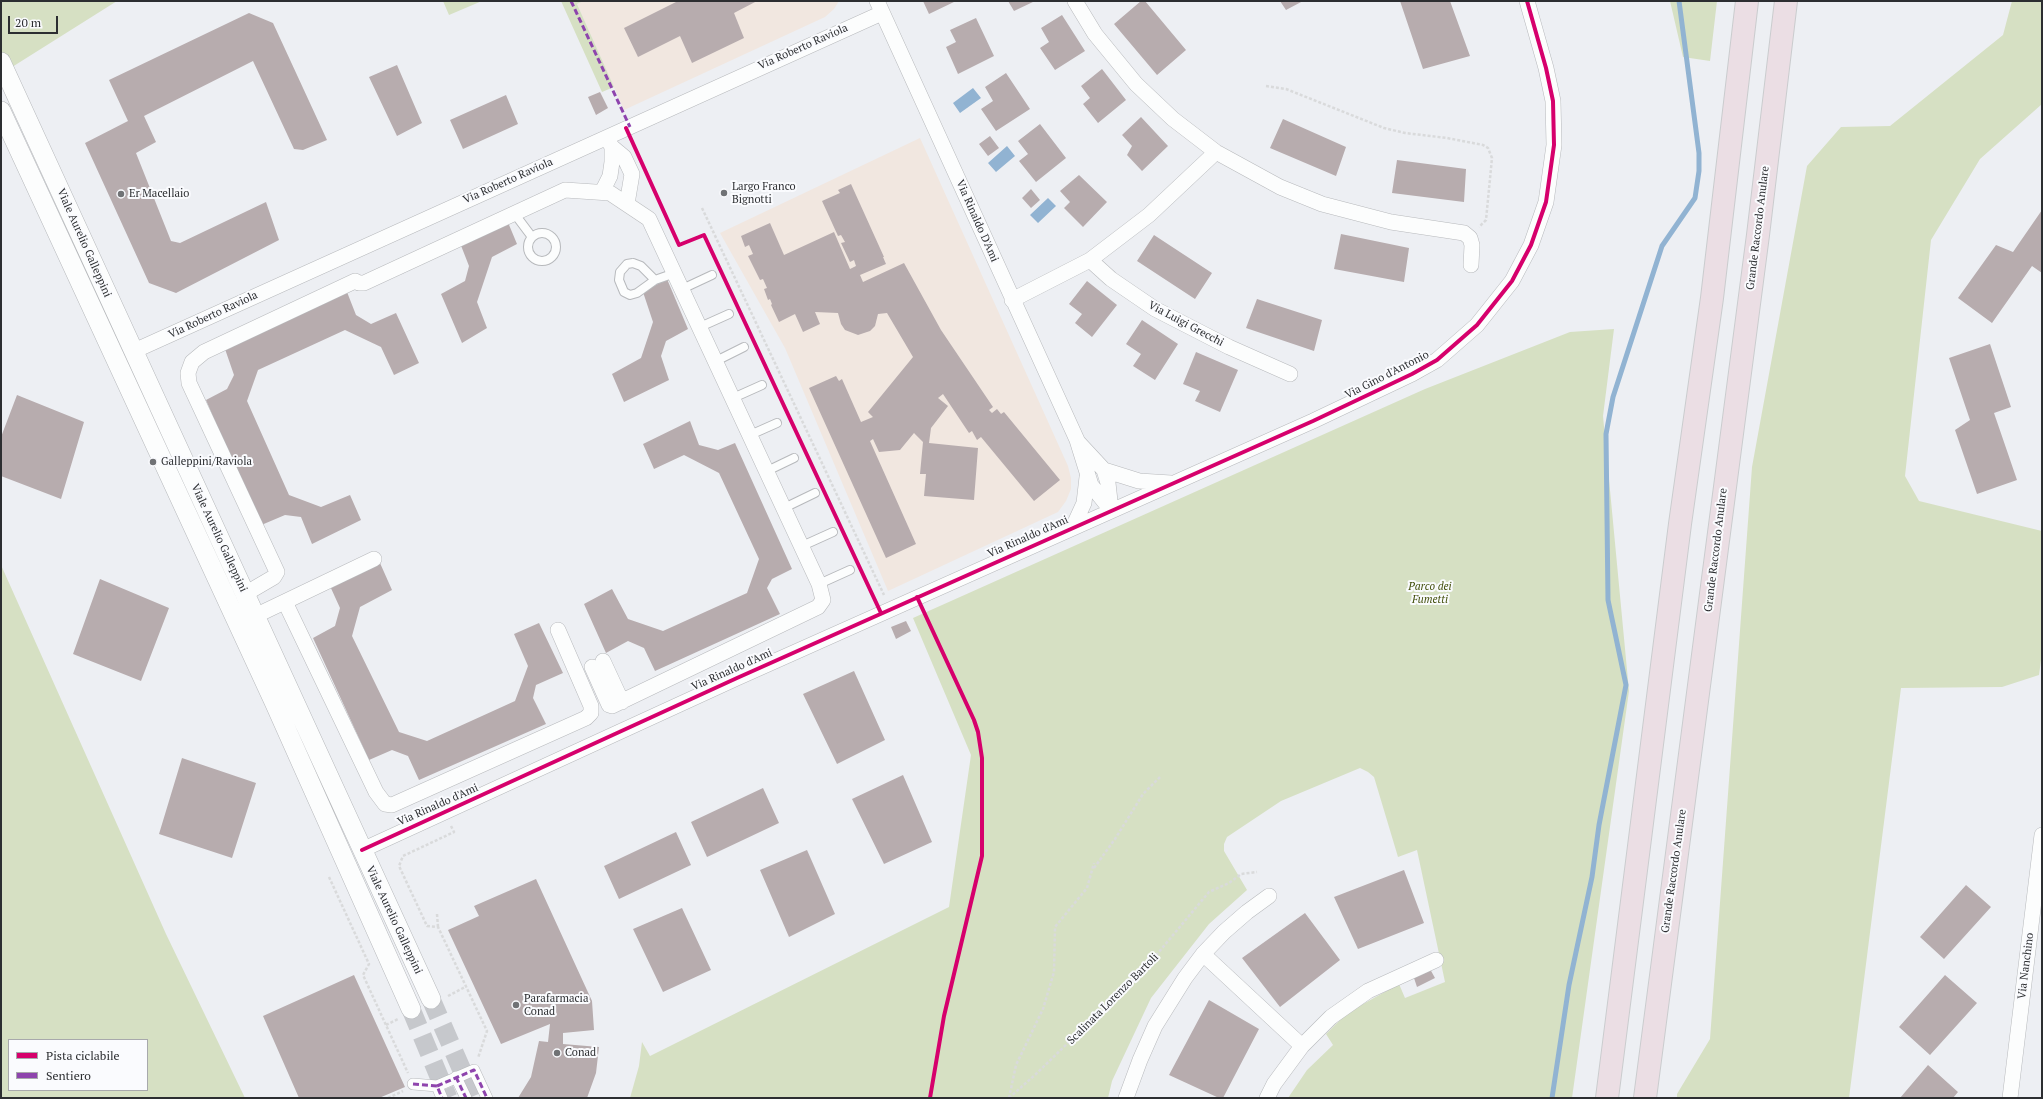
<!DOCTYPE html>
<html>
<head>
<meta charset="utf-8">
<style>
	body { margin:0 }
	#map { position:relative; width:2043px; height:1099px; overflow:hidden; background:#edeff3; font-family:"PT Serif",serif }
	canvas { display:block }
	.frame { position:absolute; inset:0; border:2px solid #2c2e31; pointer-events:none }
	.legend { position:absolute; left:8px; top:1039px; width:140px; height:52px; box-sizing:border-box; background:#fafbfe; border:1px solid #a8a9ac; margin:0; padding:5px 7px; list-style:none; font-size:12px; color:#2c2e31 }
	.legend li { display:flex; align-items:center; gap:8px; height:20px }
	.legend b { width:20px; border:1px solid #a8a9ac }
	.scale { position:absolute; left:8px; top:16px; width:50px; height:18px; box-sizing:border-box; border:2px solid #2c2e31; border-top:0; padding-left:5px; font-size:12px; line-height:14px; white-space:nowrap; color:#2c2e31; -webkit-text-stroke:3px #fafbfe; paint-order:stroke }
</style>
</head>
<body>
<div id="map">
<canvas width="2043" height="1099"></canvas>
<div class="frame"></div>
<ul class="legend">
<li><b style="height:5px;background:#d6006c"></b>Pista ciclabile</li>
<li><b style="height:5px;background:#8e44ad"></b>Sentiero</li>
</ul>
<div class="scale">20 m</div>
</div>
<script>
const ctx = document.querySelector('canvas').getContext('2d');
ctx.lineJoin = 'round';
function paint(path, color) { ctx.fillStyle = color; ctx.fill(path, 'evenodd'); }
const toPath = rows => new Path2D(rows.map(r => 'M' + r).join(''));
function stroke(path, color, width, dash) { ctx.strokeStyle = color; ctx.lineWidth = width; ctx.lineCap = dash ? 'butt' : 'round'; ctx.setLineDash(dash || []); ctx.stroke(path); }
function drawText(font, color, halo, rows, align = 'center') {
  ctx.font = font + ' "PT Serif",serif'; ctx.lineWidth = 4; ctx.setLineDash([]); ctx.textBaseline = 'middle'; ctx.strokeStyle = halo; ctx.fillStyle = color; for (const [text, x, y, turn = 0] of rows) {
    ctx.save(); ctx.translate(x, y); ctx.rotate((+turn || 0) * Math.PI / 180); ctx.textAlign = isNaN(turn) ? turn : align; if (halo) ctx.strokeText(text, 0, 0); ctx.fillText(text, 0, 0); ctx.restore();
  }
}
const education = toPath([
	[583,1,839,1,834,9,825,17,624,110,577,4],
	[920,138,1068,466,1071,478,1071,489,1066,501,1058,512,888,591,785,348,720,233]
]);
const green = toPath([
	[1,1,117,1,1,74],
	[443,1,482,1,449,15],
	[561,1,583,1,577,4,614,87,602,92],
	[1670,1,1717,1,1710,61,1683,57],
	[2012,1,2042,1,2042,104,1980,159,1931,240,1905,476,1919,501,2042,531,2042,653,2039,675,2002,687,1901,688,1849,1098,1677,1098,1677,1094,1710,1039,1752,467,1807,166,1841,127,1890,126,2003,35],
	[1614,329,1603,416,1629,691,1572,1098,1288,1098,1307,1070,1333,1045,1326,1034,1347,1013,1399,984,1405,998,1445,982,1417,850,1398,857,1374,777,1368,772,1360,768,1281,801,1227,837,1224,844,1224,851,1247,890,1209,924,1151,998,1112,1081,1108,1098,630,1098,639,1066,642,1042,650,1056,949,907,971,755,913,618,1425,389,1570,332],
	[1,565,166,934,245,1098,1,1098],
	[9,1040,147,1040,147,1090,9,1090]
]);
const water = toPath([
	[973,88,981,98,960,113,953,103],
	[1007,146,1015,156,996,172,988,163],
	[1048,198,1056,206,1038,223,1030,215]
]);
const stream = toPath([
	[1552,1098,1569,985,1592,877,1599,825,1626,685,1608,600,1606,434,1613,397,1662,246,1695,198,1699,171,1699,153,1679,1]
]);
const building = toPath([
	[678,1,757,1,734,13,744,38,692,63,680,36,638,57,624,28],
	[923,1,956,1,929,14],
	[1008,1,1035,1,1014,11],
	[1141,1,1145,1,1186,50,1157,75,1114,24],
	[1280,1,1303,1,1286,10],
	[1400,1,1450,1,1470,56,1423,69],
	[249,13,273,23,327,140,303,150,294,149,253,61,144,116,156,142,136,153,171,241,180,243,266,202,279,240,176,293,149,283,85,143,128,121,109,80],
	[1062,15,1085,51,1055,70,1040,48,1049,42,1041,28],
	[976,18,994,56,958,74,946,47,956,42,950,30],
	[397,65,422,123,397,136,369,77],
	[1102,69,1126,100,1098,123,1083,104,1090,98,1081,86],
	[1006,73,1030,109,996,131,981,109,993,101,985,87],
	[600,92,608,108,596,115,588,97],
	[506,95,518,124,463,149,450,120],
	[1141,117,1168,146,1142,171,1127,155,1132,146,1122,135],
	[1283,119,1346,147,1336,176,1270,148],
	[1040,124,1066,158,1036,182,1019,161,1028,154,1018,141],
	[990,136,999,148,988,156,979,144],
	[1397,160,1466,169,1464,202,1392,193],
	[1079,175,1107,202,1083,227,1064,208,1070,202,1060,191],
	[851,184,884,257,883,257,886,264,860,275,863,282,904,263,941,330,993,407,989,410,992,413,997,409,1001,414,1004,412,1060,480,1034,501,981,437,977,440,972,431,969,433,943,394,938,398,948,406,931,428,929,443,978,448,974,500,924,496,926,474,920,474,923,442,914,433,900,450,879,452,873,439,870,441,916,544,886,558,809,388,836,376,839,381,842,379,861,422,873,417,868,412,913,357,887,313,878,314,875,326,870,331,858,335,845,330,841,324,838,313,815,312,820,324,803,332,795,314,779,322,771,305,772,304,770,299,768,300,764,289,767,288,763,279,760,280,748,256,753,254,749,245,745,247,741,236,770,223,784,255,834,232,850,269,856,266,854,260,850,262,841,243,845,242,841,235,838,236,822,201,840,193,838,190],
	[1031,189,1040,200,1031,208,1022,198],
	[2042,210,2042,273,2032,266,1992,323,1958,298,1996,245,2013,252],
	[507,220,517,244,492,257,477,302,487,328,462,343,441,294,465,281,469,266,460,243],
	[1341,234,1409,248,1404,282,1334,269],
	[1154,235,1212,273,1195,299,1137,261],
	[667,279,688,329,666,341,661,356,669,380,624,402,612,374,641,358,653,322,643,292],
	[1087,281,1117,305,1092,337,1075,323,1082,314,1069,304],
	[347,292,356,315,371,324,396,313,419,363,394,375,381,347,345,330,258,370,247,401,289,495,321,507,350,495,361,520,312,544,301,517,285,515,259,526,206,400,227,389,234,375,225,349],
	[1257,299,1322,320,1314,351,1246,328],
	[1142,320,1178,344,1155,380,1133,366,1141,354,1126,344],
	[1990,344,2011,407,1994,413,2017,480,1977,494,1955,430,1970,420,1949,358],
	[1196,352,1238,370,1220,412,1195,401,1200,391,1183,384],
	[17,395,84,422,61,499,1,476,1,437],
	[690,421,699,445,718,450,735,443,792,569,772,579,767,588,780,614,655,671,644,648,628,641,606,653,584,604,612,589,628,619,663,631,747,593,759,559,719,473,684,455,654,469,643,444],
	[380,563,392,590,360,607,352,636,399,732,427,741,515,701,528,666,514,634,539,623,563,673,536,685,533,698,546,724,419,780,408,756,392,750,369,760,313,638,335,626,340,608,330,586],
	[100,579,169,608,141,681,73,654],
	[906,621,911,631,896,639,891,627],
	[854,671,885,740,837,764,803,694],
	[182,758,256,783,232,858,159,834],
	[903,775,932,842,884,864,852,799],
	[763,788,779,823,707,857,691,822],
	[676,832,691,865,619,899,604,866],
	[807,850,835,914,789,937,760,870],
	[1404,870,1424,923,1358,949,1334,897],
	[536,879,592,1001,594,1030,563,1033,563,1044,599,1047,596,1073,587,1098,518,1098,531,1077,539,1041,548,1042,550,1024,501,1044,448,930,479,916,474,906],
	[1966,885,1991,907,1944,959,1920,937],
	[682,908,711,970,663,992,633,929],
	[1305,913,1340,960,1280,1007,1242,958],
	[1430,969,1435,978,1417,987,1413,975],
	[354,975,405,1087,379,1098,299,1098,263,1016],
	[1945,975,1977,1003,1930,1055,1899,1027],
	[1209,1000,1259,1029,1223,1098,1219,1098,1169,1075],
	[1928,1065,1958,1092,1953,1098,1900,1098]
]);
const tertiaryTunnel = toPath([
	[431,999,474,1098],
	[411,1009,448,1098]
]);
const path = toPath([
	[1266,86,1286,89,1384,128,1405,133,1447,138,1483,145,1488,148,1492,158,1486,220,1479,227],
	[702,208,884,595],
	[451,826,454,832,403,856,399,866,427,926,438,927,487,1031,478,1058],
	[1094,868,1115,839,1143,794,1160,777],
	[329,877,369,964,363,975,408,1073],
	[437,914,438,927],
	[448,996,467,986],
	[386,1025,398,1019],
	[388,1098,403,1091],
	[1009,1098,1036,1074,1148,965,1209,892,1229,883,1241,874,1257,872],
	[1009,1098,1016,1065,1043,1009,1054,972,1055,927,1087,888,1094,863]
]);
const service = toPath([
	[514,213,532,237],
	'528 247a14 14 0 1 1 28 0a14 14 0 1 1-28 0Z',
	[633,263,641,266,655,280,637,293,630,295,624,292,619,280,620,272,627,264,633,263],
	[655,280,675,273],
	[682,289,712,275],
	[700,327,729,314],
	[716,361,744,347],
	[733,398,762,385],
	[750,435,777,423],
	[767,471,794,458],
	[784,508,815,493],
	[802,546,833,532],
	[819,584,850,570]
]);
const pedestrian = toPath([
	[456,1077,466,1098],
	[413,1084,437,1086,442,1098],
	[437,1086,474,1070,487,1098]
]);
const minor = toPath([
	[877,1,1077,440,1091,485,1111,510],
	[1075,1,1095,34,1136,84,1173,119,1216,152,1280,187,1322,204,1391,222,1464,233,1470,238,1472,245,1471,265],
	[612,147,624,157,632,174,627,204],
	[602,192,610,176,612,162,612,147,609,142],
	[1090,260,1111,279,1155,309,1229,347,1290,374],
	[1012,300,1090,260,1149,215,1216,152],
	[134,351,882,13],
	[1078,442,1104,470,1108,483,1111,510],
	[1104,470,1139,481,1171,483],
	[1073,527,1084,503,1087,477],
	[245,594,274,577,277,572,189,383,188,373,192,362,204,352,355,281,359,283,364,283,565,190,610,193,649,219,819,584,823,600,818,607,612,706,609,705,592,667],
	[285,602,376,792,385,804,392,805,586,718,591,713,591,706,558,630],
	[255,616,374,559],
	[603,661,622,702],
	[362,850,737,678,1313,421,1412,374,1437,360,1477,325,1512,281,1531,245,1546,202,1554,145,1553,101,1546,68,1527,1],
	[1203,954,1302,1046,1274,1084,1267,1098],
	[1302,1046,1331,1017,1368,991,1436,960],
	[1126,1098,1140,1060,1155,1026,1185,978,1203,954,1224,932,1247,912,1269,896],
	[2010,1098,2042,835]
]);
const tertiary = toPath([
	[1,62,431,999],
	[1,111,275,704,411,1009]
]);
const motorway = toPath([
	[1607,1098,1680,524,1712,298,1747,1],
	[1645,1098,1758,235,1786,1]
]);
const quiet = toPath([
	[571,1,630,127],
	[456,1077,466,1098],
	[413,1084,437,1086,442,1098],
	[437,1086,474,1070,487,1098]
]);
const cycleway = toPath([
	[626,128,679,245,704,235,881,613],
	[917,597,974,720,978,732,982,758,982,856,944,1016,930,1098],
	[362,850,737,678,1313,421,1412,374,1437,360,1477,325,1512,281,1531,245,1546,202,1554,145,1553,101,1546,68,1527,1]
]);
const markers = [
	[724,193,4,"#707275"],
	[121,194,4,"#707275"],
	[153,462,4,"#707275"],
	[516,1005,4,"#707275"],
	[557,1053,4,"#707275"]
];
const streetNames = [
	["Via Roberto Raviola",803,47,-24],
	["Via Roberto Raviola",508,181,-24],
	["Via Rinaldo D'Ami",977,221,66],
	["Grande Raccordo Anulare",1758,228,-83],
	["Viale Aurelio Galleppini",84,243,66],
	["Via Roberto Raviola",213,315,-25],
	["Via Luigi Grecchi",1186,324,28],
	["Via Gino d'Antonio",1387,375,-27],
	["Via Rinaldo d'Ami",1028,537,-24],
	["Viale Aurelio Galleppini",219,538,65],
	["Grande Raccordo Anulare",1716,550,-83],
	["Via Rinaldo d'Ami",732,670,-24],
	["Via Rinaldo d'Ami",438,805,-24],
	["Grande Raccordo Anulare",1674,871,-82],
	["Viale Aurelio Galleppini",394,920,65],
	["Via Nanchino",2026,966,-83],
	["Scalinata Lorenzo Bartoli",1113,999,-45]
];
const poiNames = [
	["Largo Franco",732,187],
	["Bignotti",732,200],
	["Er Macellaio",129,194],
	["Galleppini/Raviola",161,462],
	["Parafarmacia",524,999],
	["Conad",524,1012],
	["Conad",565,1053]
];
const parkNames = [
	["Parco dei",1430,587],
	["Fumetti",1430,600]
];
paint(education, '#f1e7e0');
paint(green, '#d6e0c3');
paint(water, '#91b3d2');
stroke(stream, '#91b3d2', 5);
paint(building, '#b7acae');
stroke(tertiaryTunnel, '#c6c8cc', 19, [19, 10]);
stroke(service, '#b7b9bc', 10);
stroke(pedestrian, '#b7b9bc', 12);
stroke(minor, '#b7b9bc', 16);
stroke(tertiary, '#b7b9bc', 20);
stroke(motorway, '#caccce', 24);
stroke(path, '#d9dadb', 2.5, [3, 2]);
stroke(service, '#fcfdfd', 8);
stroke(pedestrian, '#fcfdfd', 11);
stroke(minor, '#fcfdfd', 15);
stroke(tertiary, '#fcfdfd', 19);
stroke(motorway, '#ebdee4', 22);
stroke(quiet, '#8e44ad', 3, [6, 3]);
stroke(cycleway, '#d6006c', 4);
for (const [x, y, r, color] of markers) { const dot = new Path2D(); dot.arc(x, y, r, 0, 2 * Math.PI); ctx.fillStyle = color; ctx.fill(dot); stroke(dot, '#fafbfe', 1.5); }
drawText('11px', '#2c2e31', '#fafbfe', streetNames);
drawText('11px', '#2c2e31', '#fafbfe', poiNames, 'left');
drawText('italic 11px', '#43500d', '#fafbfe', parkNames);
</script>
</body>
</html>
